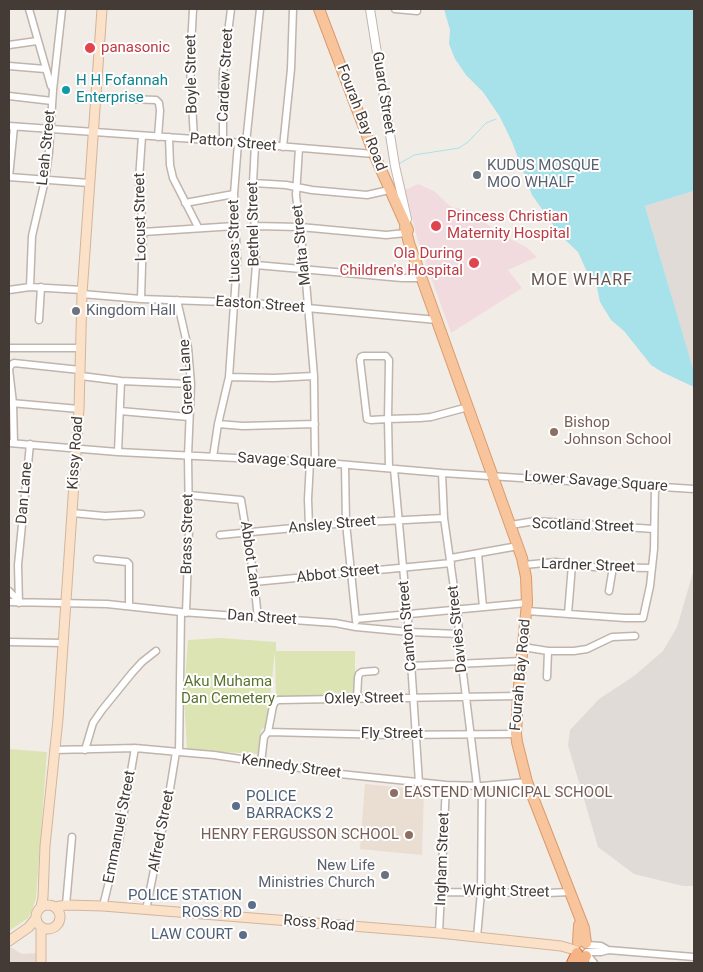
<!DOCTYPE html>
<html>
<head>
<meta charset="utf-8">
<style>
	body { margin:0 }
	#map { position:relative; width:703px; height:972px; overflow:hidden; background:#f2ece7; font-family:Roboto,sans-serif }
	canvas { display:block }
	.frame { position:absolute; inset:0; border:10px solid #443b36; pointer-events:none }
</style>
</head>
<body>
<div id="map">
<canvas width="703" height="972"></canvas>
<div class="frame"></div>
</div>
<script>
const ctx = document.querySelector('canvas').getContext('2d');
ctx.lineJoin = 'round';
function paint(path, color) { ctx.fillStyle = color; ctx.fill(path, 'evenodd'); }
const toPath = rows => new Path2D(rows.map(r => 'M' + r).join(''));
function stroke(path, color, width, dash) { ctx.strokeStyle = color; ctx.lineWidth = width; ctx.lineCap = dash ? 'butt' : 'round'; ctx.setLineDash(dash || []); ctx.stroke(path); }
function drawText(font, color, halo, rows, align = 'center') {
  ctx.font = font + ' Roboto,sans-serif'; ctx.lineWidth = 4; ctx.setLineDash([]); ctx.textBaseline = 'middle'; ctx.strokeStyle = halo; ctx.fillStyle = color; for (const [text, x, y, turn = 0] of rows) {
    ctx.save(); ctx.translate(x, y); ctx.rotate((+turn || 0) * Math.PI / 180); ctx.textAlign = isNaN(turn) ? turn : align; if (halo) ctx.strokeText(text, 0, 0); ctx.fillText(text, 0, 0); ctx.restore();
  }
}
const residential = toPath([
	[9,946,22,954,37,953,38,963,9,963]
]);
const industrial = toPath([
	[694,191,694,375,645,206],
	[694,569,694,886,683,886,634,874,598,847,568,745,570,730,599,699,634,676,663,651,677,627]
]);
const education = toPath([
	[365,784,424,790,422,855,360,849]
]);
const medical = toPath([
	[418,184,434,191,451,207,471,211,497,232,526,247,537,257,508,270,522,288,451,333,418,241,405,190]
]);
const green = toPath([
	[220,638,276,642,276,651,355,651,355,700,276,700,275,651,267,726,261,730,258,754,187,750,184,695,188,640],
	[9,749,47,752,36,898,32,911,28,918,9,931]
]);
const water = toPath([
	[444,9,694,9,694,191,645,206,693,369,694,387,662,372,651,365,624,331,611,320,600,302,595,278,587,272,578,252,561,236,532,195,512,142,500,117,483,92,466,75,455,59,449,44,450,30]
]);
const stream = toPath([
	[397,165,414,155,459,148,468,142,486,123,496,119]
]);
const minor = toPath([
	[29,9,51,86],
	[193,9,190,66,194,139],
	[395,9,417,11],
	[9,45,37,41],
	[9,66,45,69],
	[9,96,52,101],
	[96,98,156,100,159,103,160,111,158,137],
	[9,126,194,139,374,154],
	[169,137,170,165,173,178,198,227],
	[223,142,223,73,231,9],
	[246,143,260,9],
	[283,147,291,69,293,9],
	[299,148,296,195,305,270,314,376,315,462],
	[9,177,89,183],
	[9,177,14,127],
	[253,183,286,185,312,190,367,195,389,190],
	[185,203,234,194],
	[254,226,300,227,386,235,406,233],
	[143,232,235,226],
	[256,265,402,278,422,278],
	[30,287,32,236,45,180,49,152,53,90,62,9],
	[9,290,30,287,82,290],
	[82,294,141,299,253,303,437,320],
	[141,299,143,232,139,180,142,136],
	[177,300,188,348,191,384,188,456,189,529,186,613],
	[253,303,256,265,253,183,255,144],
	[39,320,41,287],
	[9,348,79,348],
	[81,376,121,381,191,384],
	[229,377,274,378,314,376],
	[11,403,79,409],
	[120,411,189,417],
	[218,424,243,426,315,424],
	[9,443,118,452,315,462,442,473,694,489],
	[14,443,13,403,9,369,11,365,14,363,80,370],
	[118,452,121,381],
	[213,457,218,424,229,377,237,261,234,194,238,143],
	[345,465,346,523,356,621],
	[389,468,388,419,389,360,386,356,363,356,361,357,360,360,367,419,371,420,388,419,420,418,431,417,468,407],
	[394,469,409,632,419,783],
	[442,473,444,518,457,609,462,665,477,786],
	[189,495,241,500,253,572,258,618],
	[72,513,105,516,141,514],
	[511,525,535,521,654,529],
	[309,527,308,499,310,462],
	[220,535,346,523,444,518],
	[478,554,483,607],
	[451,558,518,546],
	[97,559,127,562,129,564,129,606],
	[524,565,555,562,594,567,652,568],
	[254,582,451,563],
	[9,591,18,600],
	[609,591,613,567],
	[9,602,107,604,181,612,335,623,356,627,409,632,459,634],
	[19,603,18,565,30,444],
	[527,611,625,618,643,618,650,586,654,549,655,486],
	[568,614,572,565],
	[356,619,527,603],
	[9,642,63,643],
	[523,647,548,651,574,651,587,649,612,637,635,636],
	[411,666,522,661],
	[547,677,548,651],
	[357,699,358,678,359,674,362,672,375,671],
	[268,732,388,735,516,734],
	[54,750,135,748,179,752,214,755,340,774,446,785,482,786,527,782],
	[85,750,93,723,102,710,132,673,142,662,156,651],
	[179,752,181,612],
	[261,763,264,737,268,732,273,706,275,702,278,700,518,696],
	[442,892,547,893,570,892],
	[66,905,72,837],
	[103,906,119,841,135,748],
	[146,910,169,795,176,752],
	[439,933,446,785],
	[477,937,481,892,482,786],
	[587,945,601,946,608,950],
	[587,952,601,952,608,950,694,957],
	[586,953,594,963]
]);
const tertiary = toPath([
	[370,9,395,166,407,219]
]);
const secondary = toPath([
	'36 917a12 12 0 1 1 24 0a12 12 0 1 1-24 0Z',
	[41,907,43,897,45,846,58,719,79,409,82,294,102,9],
	[55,907,66,905,103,906,439,933,561,946,575,950],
	[41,927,41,963],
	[9,941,29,927,36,918]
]);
const primary = toPath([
	[319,9,374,154,408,230],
	[405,227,409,243,522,558,526,577,527,603,518,696,516,734,517,742,527,782,584,928,586,943],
	[578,942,579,925]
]);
const trunk = toPath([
	[572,963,577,953],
	[582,963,586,956]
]);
const markers = [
	[90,48,6,"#e0444e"],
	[66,90,5,"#0f9aa8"],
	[477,175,5,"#6b7280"],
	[436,226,6,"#e0444e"],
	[474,263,6,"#e0444e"],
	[76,311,5,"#6b7280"],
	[554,432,5,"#8d6e63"],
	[394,793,5,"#8d6e63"],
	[236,806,5,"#5c6f8a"],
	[409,835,5,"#8d6e63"],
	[385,875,5,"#6b7280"],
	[252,905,5,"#5c6f8a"],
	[243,935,5,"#5c6f8a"]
];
const healthNames = [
	["panasonic",101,48],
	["Princess Christian",447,217],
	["Maternity Hospital",447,234],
	["Ola During",463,254,"right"],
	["Children's Hospital",463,271,"right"]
];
const streetNames = [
	["Boyle Street",192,74,-91],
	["Cardew Street",226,75,-87],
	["Guard Street",383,93,81],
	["Fourah Bay Road",361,118,69],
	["Patton Street",233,143,5],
	["Leah Street",47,148,-84],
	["Locust Street",141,217,-91],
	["Bethel Street",254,224,-91],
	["Lucas Street",235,241,-91],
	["Malta Street",302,245,-96],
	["Easton Street",260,305,4],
	["Green Lane",187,377,-93],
	["Kissy Road",76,453,-86],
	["Savage Square",287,461,3],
	["Lower Savage Square",596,482,4],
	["Dan Lane",25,493,-85],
	["Ansley Street",332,525,-5],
	["Scotland Street",583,526,2],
	["Brass Street",188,534,-89],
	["Abbot Lane",250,559,82],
	["Lardner Street",588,566,2],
	["Abbot Street",338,574,-6],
	["Dan Street",262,618,4],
	["Canton Street",408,626,-95],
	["Davies Street",458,629,-96],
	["Fourah Bay Road",521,675,-85],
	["Oxley Street",364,699,-1],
	["Fly Street",392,734],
	["Kennedy Street",291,767,8],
	["Emmanuel Street",120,827,-79],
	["Alfred Street",162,831,-79],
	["Ingham Street",443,859,-88],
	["Wright Street",506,892,1],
	["Ross Road",319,924,5]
];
const cultureNames = [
	["H H Fofannah",76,81],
	["Enterprise",76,98]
];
const worshipNames = [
	["KUDUS MOSQUE",487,166],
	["MOO WHALF",487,183],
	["Kingdom Hall",86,311],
	["New Life",375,866,"right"],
	["Ministries Church",375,883,"right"]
];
const educationNames = [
	["Bishop",564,423],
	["Johnson School",564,440],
	["EASTEND MUNICIPAL SCHOOL",404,793],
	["HENRY FERGUSSON SCHOOL",399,835,"right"]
];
const parkNames = [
	["Aku Muhama",228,682],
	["Dan Cemetery",228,699]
];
const serviceNames = [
	["POLICE",246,797,"left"],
	["BARRACKS 2",246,814,"left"],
	["POLICE STATION",242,896],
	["ROSS RD",242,913],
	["LAW COURT",233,935]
];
const neighbourhoodNames = [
	["MOE WHARF",582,281]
];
paint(residential, '#e6dcd5');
paint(industrial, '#e1dbd8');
paint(education, '#eaddd1');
paint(medical, '#f2dbde');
paint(green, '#dbe4b2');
paint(water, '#a7e2eb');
stroke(stream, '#a7e2eb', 1);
stroke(minor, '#c0b4ad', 9);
stroke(tertiary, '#c0b4ad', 10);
stroke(secondary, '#d2b59c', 11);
stroke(primary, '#db9b6c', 12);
stroke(trunk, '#d27541', 12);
stroke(minor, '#fff', 6);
stroke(tertiary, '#fff', 8);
stroke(secondary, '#fbe1c8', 9);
stroke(primary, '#f7c49b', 10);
stroke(trunk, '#f6b486', 10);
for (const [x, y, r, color] of markers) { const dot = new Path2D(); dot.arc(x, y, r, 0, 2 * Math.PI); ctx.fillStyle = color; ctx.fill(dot); stroke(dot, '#fff', 2); }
drawText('15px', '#be3a42', '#fff', healthNames, 'left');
drawText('15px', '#443b36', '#fff', streetNames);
drawText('15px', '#0d838f', '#fff', cultureNames, 'left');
drawText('15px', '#5b616d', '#fff', worshipNames, 'left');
drawText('15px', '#785e54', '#fff', educationNames, 'left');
drawText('15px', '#5a722e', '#fff', parkNames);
drawText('15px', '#4e5e75', '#fff', serviceNames, 'right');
ctx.letterSpacing = '1px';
drawText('16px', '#67564e', '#fff', neighbourhoodNames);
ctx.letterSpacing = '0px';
</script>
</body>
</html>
